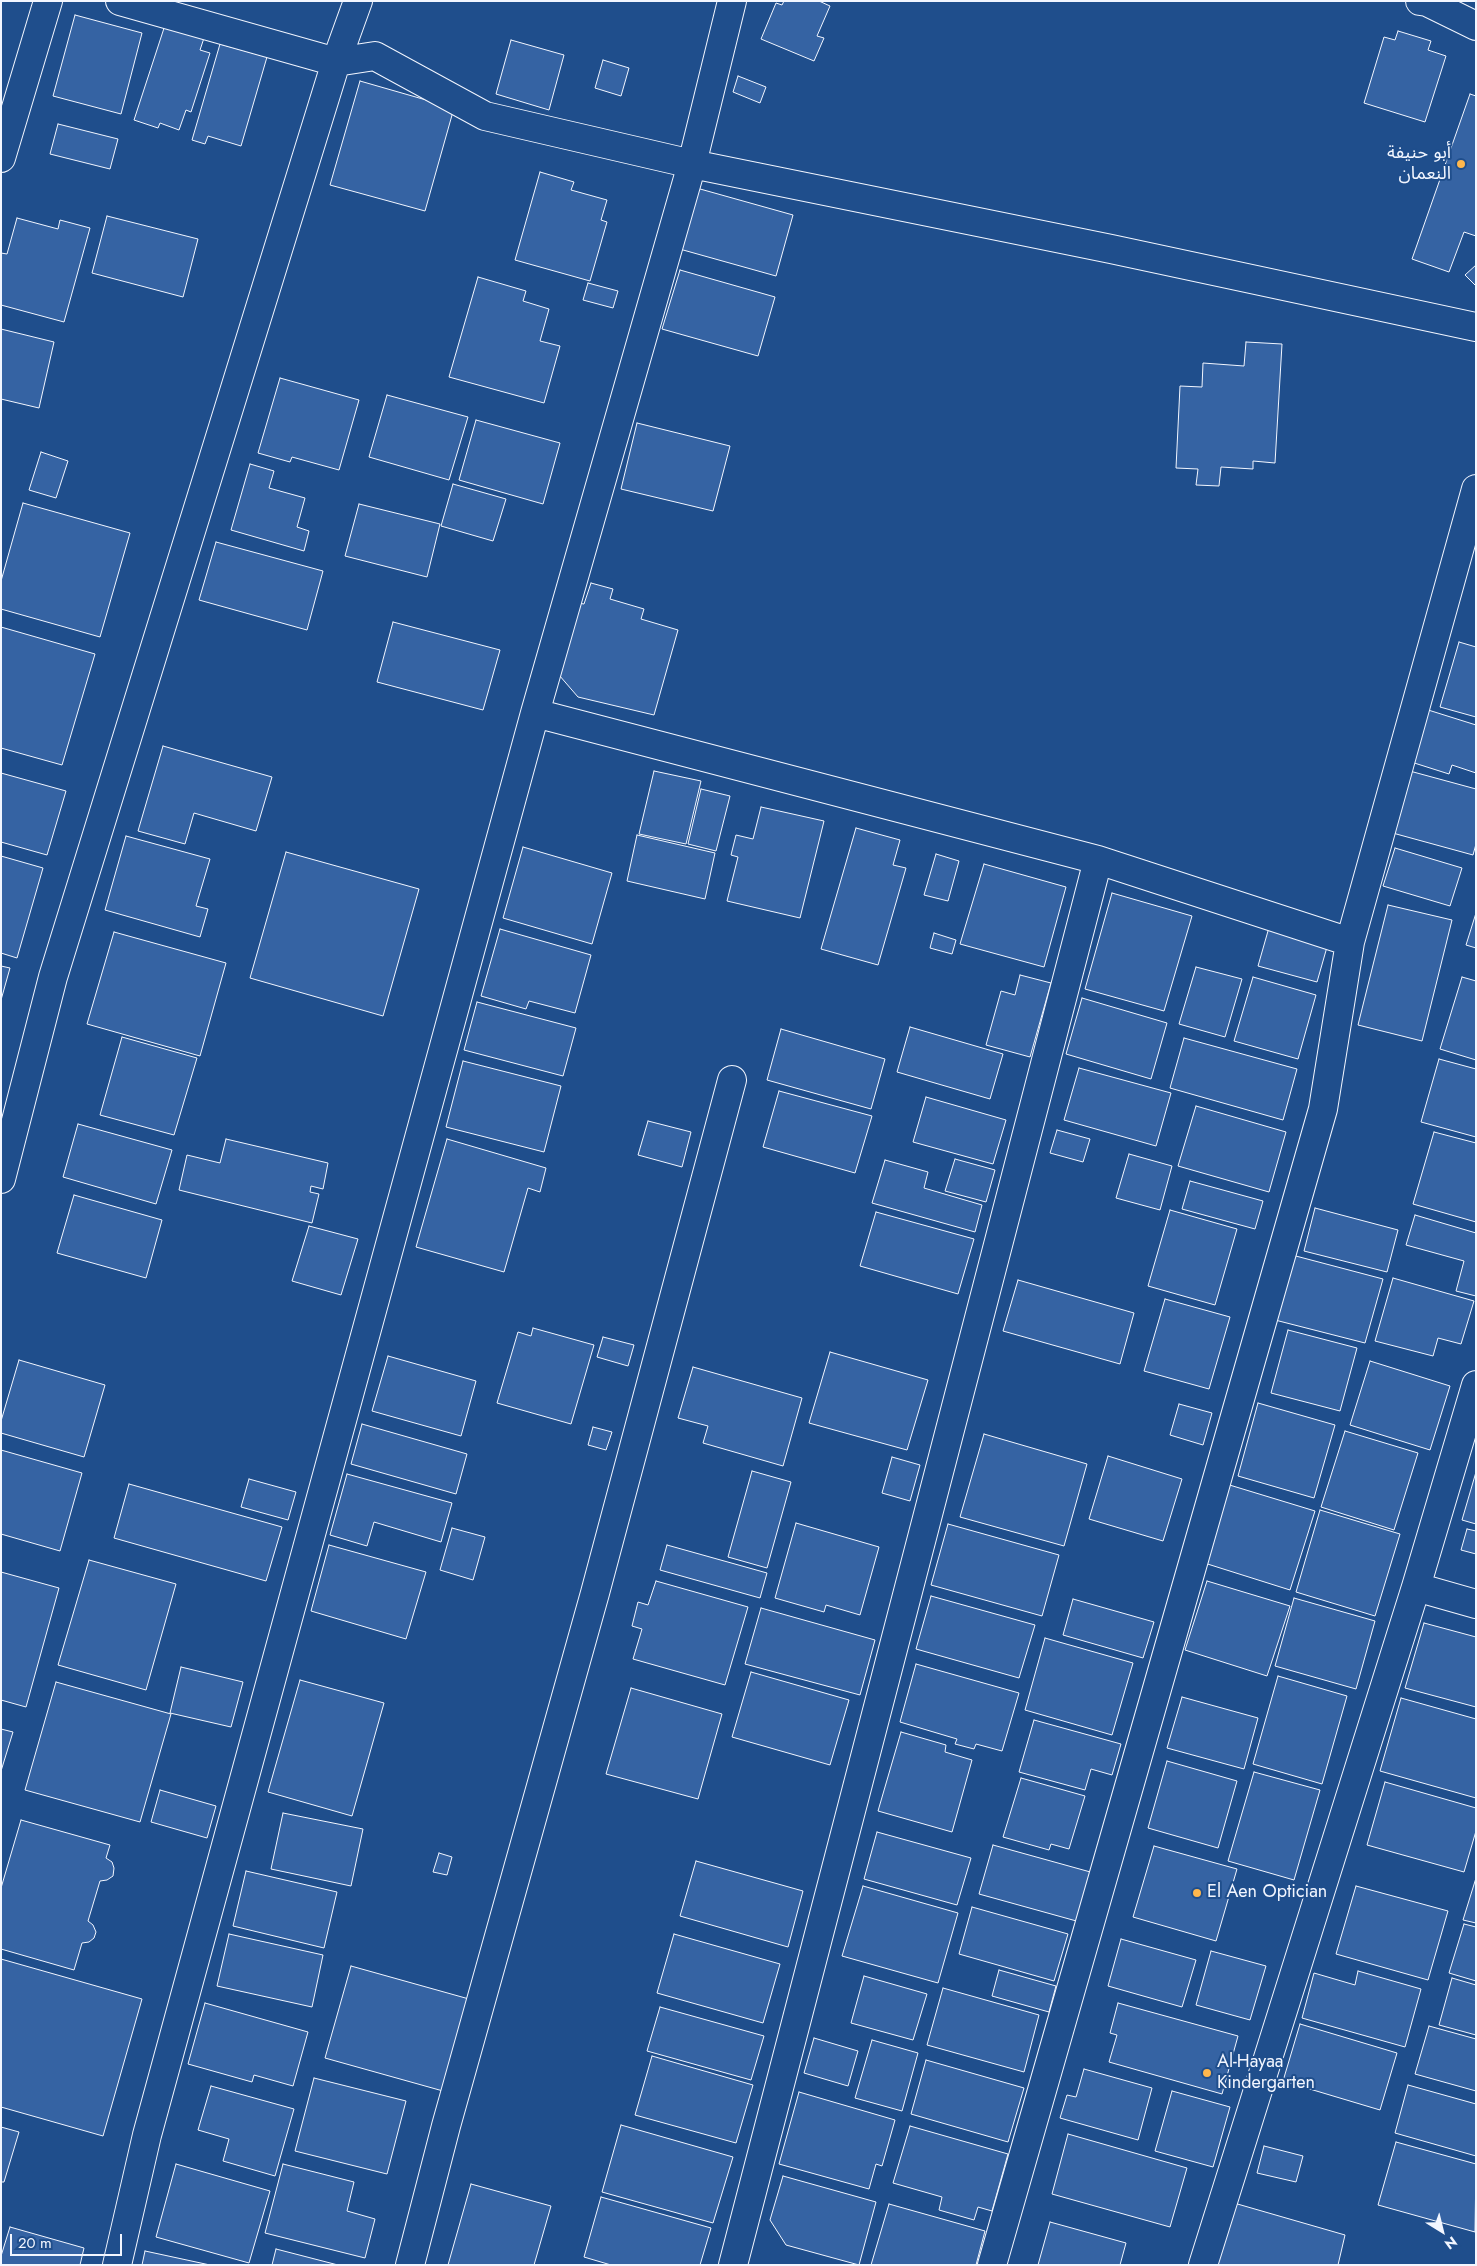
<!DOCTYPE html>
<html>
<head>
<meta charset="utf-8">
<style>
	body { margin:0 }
	#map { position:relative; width:1477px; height:2266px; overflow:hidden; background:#1f4e8c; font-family:Jost,sans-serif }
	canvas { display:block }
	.frame { position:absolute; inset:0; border:2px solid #f2f6ff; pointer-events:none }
	.north { position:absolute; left:1417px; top:2206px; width:50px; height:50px; -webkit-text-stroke:4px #1f4e8c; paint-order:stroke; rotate:144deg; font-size:14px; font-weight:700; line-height:20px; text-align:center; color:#f2f6ff }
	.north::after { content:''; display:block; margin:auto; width:18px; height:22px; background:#f2f6ff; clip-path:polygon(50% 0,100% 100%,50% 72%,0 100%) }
	.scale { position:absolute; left:10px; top:2234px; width:112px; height:22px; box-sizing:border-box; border:2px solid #f2f6ff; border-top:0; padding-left:6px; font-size:15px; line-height:18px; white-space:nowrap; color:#f2f6ff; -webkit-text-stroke:4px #1f4e8c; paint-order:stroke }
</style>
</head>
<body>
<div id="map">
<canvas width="1477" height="2266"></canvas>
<div class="frame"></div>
<div class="north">N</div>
<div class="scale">20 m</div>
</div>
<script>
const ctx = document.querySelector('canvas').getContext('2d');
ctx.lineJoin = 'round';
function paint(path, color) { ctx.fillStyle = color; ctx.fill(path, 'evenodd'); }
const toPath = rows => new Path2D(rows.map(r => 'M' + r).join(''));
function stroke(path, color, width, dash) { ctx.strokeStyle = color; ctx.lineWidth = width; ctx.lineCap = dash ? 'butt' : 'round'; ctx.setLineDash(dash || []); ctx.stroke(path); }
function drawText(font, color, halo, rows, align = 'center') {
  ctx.font = font + ' Jost,"Noto Sans Arabic",sans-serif'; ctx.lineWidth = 4; ctx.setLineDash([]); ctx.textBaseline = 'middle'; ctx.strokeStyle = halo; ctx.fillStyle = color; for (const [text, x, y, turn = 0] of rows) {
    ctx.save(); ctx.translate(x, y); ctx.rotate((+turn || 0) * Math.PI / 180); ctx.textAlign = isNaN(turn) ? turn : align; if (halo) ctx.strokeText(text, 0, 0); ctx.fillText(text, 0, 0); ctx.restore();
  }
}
const building = toPath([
	[784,1,819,1,830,6,817,36,824,38,814,61,761,39,776,3,782,5,784,1],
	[75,15,142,33,121,114,53,96,75,15],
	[167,19,206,32,200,50,210,53,191,112,186,110,179,130,160,123,158,128,134,120,167,19],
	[1398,31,1431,41,1428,50,1446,56,1425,122,1364,103,1384,37,1395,40,1398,31],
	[511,40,564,55,549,110,496,94,511,40],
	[220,44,267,57,241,146,208,136,205,144,192,140,220,44],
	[603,60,629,68,621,96,595,88,603,60],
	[738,76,766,87,760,103,733,92,738,76],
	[360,81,454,108,425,211,330,185,360,81],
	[1470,94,1476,96,1476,236,1464,232,1449,272,1412,259,1470,94],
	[58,124,118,139,110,169,50,154,58,124],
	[540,172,574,182,571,190,607,200,601,220,607,222,590,281,515,260,540,172],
	[693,187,793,215,776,276,676,248,693,187],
	[107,216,198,239,183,297,92,273,107,216],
	[17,218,58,229,60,220,90,228,64,322,1,305,1,253,7,254,17,218],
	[1476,265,1476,286,1465,275,1476,265],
	[680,270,775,297,758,356,662,329,680,270],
	[478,277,526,291,523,301,549,309,540,341,560,346,544,403,449,377,478,277],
	[588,283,618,291,613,308,583,300,588,283],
	[1,329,54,342,39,408,1,399,1,329],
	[1246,342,1282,344,1275,463,1253,461,1253,469,1221,467,1219,486,1196,485,1198,469,1176,468,1180,386,1202,387,1203,363,1244,366,1246,342],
	[280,378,359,400,339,470,292,457,290,462,258,453,280,378],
	[387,395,468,417,449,480,369,457,387,395],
	[476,420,560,443,543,504,459,480,476,420],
	[637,423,730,446,713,511,621,489,637,423],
	[41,452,68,461,56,498,29,490,41,452],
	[250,464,274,471,269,488,305,498,297,527,309,531,304,551,231,530,250,464],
	[453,484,506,499,493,541,441,526,453,484],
	[23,503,130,533,100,637,1,609,1,581,23,503],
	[359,504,440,524,427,577,345,556,359,504],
	[216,542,323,571,307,630,199,600,216,542],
	[591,583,613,589,610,599,644,609,641,619,678,630,654,715,578,697,559,675,578,603,584,604,591,583],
	[393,622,500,650,483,710,377,682,393,622],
	[1,627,95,654,62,765,1,748,1,627],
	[1459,642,1476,647,1476,717,1440,707,1459,642],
	[1425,709,1476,725,1476,773,1452,765,1449,774,1408,761,1425,709],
	[163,746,272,777,256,831,194,813,185,844,138,831,163,746],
	[1406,770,1476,789,1476,844,1473,855,1389,832,1406,770],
	[654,771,701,781,686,844,639,834,654,771],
	[1,773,66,791,47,855,1,842,1,773],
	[701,789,730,796,716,851,688,844,701,789],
	[761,807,824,821,800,918,727,901,738,857,731,855,736,835,753,839,761,807],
	[856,828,900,840,893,865,906,868,878,965,821,949,856,828],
	[637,835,715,853,705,899,627,881,637,835],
	[126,836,210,859,196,906,208,909,200,937,105,910,126,836],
	[523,847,612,873,592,944,503,918,523,847],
	[1395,848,1462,868,1450,906,1383,886,1395,848],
	[286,852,419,889,383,1016,250,978,286,852],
	[936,854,959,861,948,901,924,895,936,854],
	[1,856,43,868,17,958,1,953,1,856],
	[984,864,1066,887,1044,967,960,944,984,864],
	[1112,893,1192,916,1164,1011,1085,989,1112,893],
	[1388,905,1452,920,1422,1041,1358,1025,1388,905],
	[1476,913,1476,948,1466,945,1476,913],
	[1270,924,1329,940,1317,982,1258,966,1270,924],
	[500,929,591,955,575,1013,529,1001,526,1009,481,996,500,929],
	[114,932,226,963,200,1056,87,1024,114,932],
	[934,933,956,940,952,954,930,948,934,933],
	[1,966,10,968,1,1000,1,966],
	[1196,967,1242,979,1225,1037,1179,1024,1196,967],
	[1020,975,1051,983,1030,1057,986,1045,1001,991,1015,995,1020,975],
	[1253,977,1316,995,1298,1059,1234,1041,1253,977],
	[1462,977,1476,981,1476,1060,1440,1049,1462,977],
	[1082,998,1167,1023,1151,1079,1066,1054,1082,998],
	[477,1002,576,1028,563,1076,464,1050,477,1002],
	[910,1027,1003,1054,990,1099,897,1072,910,1027],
	[781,1029,885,1059,871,1109,767,1080,781,1029],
	[122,1037,197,1058,174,1135,100,1115,122,1037],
	[1184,1038,1297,1069,1283,1120,1170,1088,1184,1038],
	[1439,1059,1476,1069,1476,1137,1421,1122,1439,1059],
	[463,1061,561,1086,544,1152,446,1127,463,1061],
	[1079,1068,1171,1093,1156,1146,1064,1120,1079,1068],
	[779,1091,872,1116,855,1173,763,1147,779,1091],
	[926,1097,1006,1120,993,1164,913,1142,926,1097],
	[1196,1106,1286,1132,1269,1192,1178,1166,1196,1106],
	[648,1121,691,1132,682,1167,638,1155,648,1121],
	[78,1124,172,1150,156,1204,63,1177,78,1124],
	[1057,1130,1090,1139,1083,1162,1050,1153,1057,1130],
	[1434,1132,1476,1143,1476,1222,1413,1204,1434,1132],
	[226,1139,328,1163,323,1189,311,1186,310,1192,319,1194,312,1223,179,1190,187,1155,220,1163,226,1139],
	[447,1139,546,1168,540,1192,528,1188,504,1272,416,1247,447,1139],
	[1129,1154,1172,1166,1160,1210,1116,1198,1129,1154],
	[955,1159,995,1170,986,1202,945,1191,955,1159],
	[885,1160,928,1172,924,1188,982,1205,975,1232,872,1203,885,1160],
	[1190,1181,1263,1201,1255,1229,1182,1209,1190,1181],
	[74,1195,162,1220,146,1278,57,1253,74,1195],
	[1315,1208,1398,1230,1387,1272,1304,1251,1315,1208],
	[1170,1210,1237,1229,1215,1305,1148,1286,1170,1210],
	[876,1212,974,1239,958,1294,860,1266,876,1212],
	[1415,1215,1476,1233,1476,1296,1456,1291,1464,1261,1406,1245,1415,1215],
	[309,1226,358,1239,341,1295,292,1281,309,1226],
	[1292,1255,1383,1279,1365,1343,1275,1320,1292,1255],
	[1393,1278,1474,1301,1461,1344,1438,1338,1433,1356,1375,1341,1393,1278],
	[1018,1280,1134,1313,1120,1364,1003,1331,1018,1280],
	[1165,1299,1230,1317,1209,1389,1144,1371,1165,1299],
	[533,1328,594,1345,571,1424,497,1403,518,1332,531,1336,533,1328],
	[1288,1330,1357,1348,1340,1411,1271,1393,1288,1330],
	[603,1337,634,1345,628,1366,597,1357,603,1337],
	[830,1352,928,1380,907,1450,809,1423,830,1352],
	[388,1356,476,1381,461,1436,372,1411,388,1356],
	[19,1360,105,1385,84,1457,1,1433,1,1421,19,1360],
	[1370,1361,1450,1386,1430,1450,1350,1425,1370,1361],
	[693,1367,802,1398,783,1466,703,1443,708,1426,678,1418,693,1367],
	[1258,1403,1335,1425,1314,1498,1238,1476,1258,1403],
	[1179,1404,1212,1413,1203,1445,1170,1435,1179,1404],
	[362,1424,467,1454,456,1494,351,1464,362,1424],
	[593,1427,612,1432,606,1450,588,1445,593,1427],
	[1345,1431,1418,1453,1394,1530,1321,1507,1345,1431],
	[984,1434,1087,1464,1064,1546,960,1517,984,1434],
	[1,1450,82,1473,60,1551,1,1534,1,1450],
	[1108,1456,1182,1479,1163,1541,1089,1519,1108,1456],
	[892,1457,920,1465,910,1501,882,1493,892,1457],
	[752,1471,791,1482,767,1568,728,1557,752,1471],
	[1476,1472,1476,1524,1462,1520,1476,1472],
	[347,1474,452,1503,441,1542,374,1522,367,1546,330,1535,347,1474],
	[249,1479,296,1492,288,1520,241,1507,249,1479],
	[1223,1483,1315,1511,1290,1590,1198,1561,1223,1483],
	[129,1484,282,1527,266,1581,114,1538,129,1484],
	[1320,1510,1400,1534,1375,1616,1296,1592,1320,1510],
	[796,1523,879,1547,860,1615,826,1605,824,1612,775,1598,796,1523],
	[948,1524,1059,1555,1042,1616,931,1585,948,1524],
	[452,1528,485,1537,473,1580,440,1570,452,1528],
	[1467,1529,1476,1531,1476,1554,1461,1550,1467,1529],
	[329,1545,426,1572,406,1639,311,1611,329,1545],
	[667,1545,767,1573,760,1598,660,1570,667,1545],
	[89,1560,176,1584,146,1690,58,1665,89,1560],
	[1,1572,59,1588,26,1707,1,1700,1,1572],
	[656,1581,748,1607,725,1685,633,1659,642,1629,632,1626,638,1602,648,1605,656,1581],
	[1207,1581,1290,1606,1267,1676,1185,1650,1207,1581],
	[931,1596,1035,1625,1019,1678,916,1649,931,1596],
	[1294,1598,1375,1621,1356,1689,1275,1666,1294,1598],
	[1073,1599,1154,1622,1143,1658,1063,1635,1073,1599],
	[761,1608,875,1640,860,1695,745,1664,761,1608],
	[1424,1623,1476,1637,1476,1707,1405,1688,1424,1623],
	[1045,1638,1133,1663,1112,1735,1025,1710,1045,1638],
	[916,1664,1019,1693,1002,1751,976,1744,974,1749,955,1744,957,1739,900,1722,916,1664],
	[181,1667,243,1682,231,1727,170,1713,181,1667],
	[751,1672,849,1700,830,1765,732,1737,751,1672],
	[1278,1676,1347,1696,1322,1784,1253,1764,1278,1676],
	[300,1680,384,1703,352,1816,268,1792,300,1680],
	[56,1682,171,1714,140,1822,25,1790,56,1682],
	[631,1688,722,1714,698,1799,606,1774,631,1688],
	[1182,1697,1258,1718,1244,1769,1167,1748,1182,1697],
	[1401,1698,1476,1719,1476,1798,1380,1771,1401,1698],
	[1034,1720,1121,1744,1112,1775,1091,1769,1085,1790,1019,1772,1034,1720],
	[1,1729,13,1732,1,1771,1,1729],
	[901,1732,946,1745,945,1752,972,1760,952,1832,878,1811,901,1732],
	[1167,1761,1237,1781,1218,1848,1148,1828,1167,1761],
	[1254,1772,1320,1790,1294,1880,1228,1861,1254,1772],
	[1021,1778,1085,1796,1069,1849,1051,1844,1049,1850,1003,1837,1021,1778],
	[1385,1782,1476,1808,1476,1831,1464,1872,1367,1845,1385,1782],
	[160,1790,216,1806,207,1838,151,1822,160,1790],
	[283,1813,363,1829,351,1886,271,1869,283,1813],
	[21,1820,110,1845,106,1858,112,1862,114,1868,113,1876,107,1880,100,1881,88,1921,93,1925,96,1932,94,1938,89,1942,82,1943,74,1970,1,1949,1,1888,21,1820],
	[877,1832,971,1858,957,1905,864,1879,877,1832],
	[993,1845,1094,1873,1080,1922,979,1894,993,1845],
	[1154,1846,1237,1869,1216,1941,1133,1917,1154,1846],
	[439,1853,452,1857,447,1875,433,1872,439,1853],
	[696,1861,803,1891,788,1947,680,1916,696,1861],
	[246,1871,337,1892,324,1948,233,1926,246,1871],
	[1476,1878,1476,1923,1463,1920,1476,1878],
	[863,1886,958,1913,938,1983,842,1956,863,1886],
	[1356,1886,1448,1911,1428,1980,1336,1954,1356,1886],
	[972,1907,1068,1934,1054,1981,959,1954,972,1907],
	[1464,1924,1476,1927,1476,1981,1449,1973,1464,1924],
	[229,1934,323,1955,312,2007,217,1986,229,1934],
	[674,1934,780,1964,763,2023,657,1993,674,1934],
	[1121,1939,1196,1960,1182,2007,1108,1986,1121,1939],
	[1211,1951,1266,1966,1250,2020,1196,2005,1211,1951],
	[1,1959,142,1999,103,2136,1,2107,1,1959],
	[351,1966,469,1999,443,2091,325,2058,351,1966],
	[999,1970,1056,1986,1049,2012,992,1996,999,1970],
	[1358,1971,1421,1989,1405,2047,1302,2018,1314,1973,1355,1985,1358,1971],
	[864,1976,927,1994,913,2040,851,2023,864,1976],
	[1452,1978,1476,1985,1476,2035,1439,2025,1452,1978],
	[943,1988,1039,2015,1024,2072,927,2045,943,1988],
	[205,2003,308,2032,293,2086,254,2075,252,2082,188,2064,205,2003],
	[1118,2003,1238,2036,1222,2094,1109,2062,1117,2035,1110,2033,1118,2003],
	[660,2007,764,2036,751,2080,647,2051,660,2007],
	[1300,2024,1397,2053,1380,2110,1283,2081,1300,2024],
	[1429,2026,1476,2039,1476,2091,1415,2074,1429,2026],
	[814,2038,858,2051,848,2086,804,2073,814,2038],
	[872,2040,918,2053,902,2111,855,2098,872,2040],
	[652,2056,753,2085,736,2143,635,2115,652,2056],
	[926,2060,1024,2088,1008,2142,911,2114,926,2060],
	[1084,2069,1152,2088,1138,2140,1060,2118,1067,2095,1076,2097,1084,2069],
	[314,2078,406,2101,387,2174,295,2151,314,2078],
	[1408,2085,1476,2104,1476,2156,1395,2133,1408,2085],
	[211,2086,294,2109,275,2176,223,2161,229,2139,198,2130,211,2086],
	[1172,2091,1230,2107,1213,2167,1155,2151,1172,2091],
	[799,2092,895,2120,882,2166,876,2164,869,2189,779,2164,799,2092],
	[621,2125,733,2157,713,2223,602,2192,621,2125],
	[910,2126,1008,2154,992,2211,978,2207,974,2220,939,2210,942,2197,893,2183,910,2126],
	[1,2127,19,2132,4,2182,1,2182,1,2127],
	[1068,2134,1187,2168,1170,2227,1052,2194,1068,2134],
	[1396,2142,1476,2164,1475,2232,1378,2205,1396,2142],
	[1264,2146,1303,2156,1296,2182,1257,2173,1264,2146],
	[176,2164,270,2191,249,2263,156,2237,176,2164],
	[283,2164,354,2182,347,2211,375,2219,365,2258,265,2233,283,2164],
	[783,2176,876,2202,859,2265,786,2245,770,2220,783,2176],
	[471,2184,551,2206,534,2265,448,2265,471,2184],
	[601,2197,711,2228,700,2265,611,2265,584,2257,601,2197],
	[1234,2203,1345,2235,1338,2265,1216,2265,1234,2203],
	[889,2204,985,2231,976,2265,871,2265,889,2204],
	[1050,2222,1126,2243,1120,2265,1038,2265,1050,2222],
	[10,2227,84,2248,80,2265,1,2265,1,2256,10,2227],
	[276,2249,338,2265,272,2265,276,2249],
	[145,2251,210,2265,142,2265,145,2251]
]);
const minor = toPath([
	[358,1,336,62,375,56,485,116,692,164,1111,249,1476,327],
	[1420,1,1427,2,1476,26],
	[1,158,48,1],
	[535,713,1098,860,1350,942],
	[1,1179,53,977,336,62,120,1],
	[1416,1587,1476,1604],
	[117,2265,147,2135,535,713,692,164,732,1],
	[410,2265,446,2126,595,1593,732,1080],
	[733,2265,1098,860],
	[992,2265,1323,1109,1350,942,1476,489],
	[1203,2265,1416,1587,1476,1385]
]);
const markers = [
	[1461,164,5,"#ffb74d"],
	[1197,1893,5,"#ffb74d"],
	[1207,2073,5,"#ffb74d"]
];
const poiNames = [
	["أبو حنيفة",1451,154,"right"],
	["النعمان",1451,175,"right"],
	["El Aen Optician",1207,1893],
	["Al-Hayaa",1217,2063],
	["Kindergarten",1217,2084]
];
paint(building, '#3563a3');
stroke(building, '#f2f6ff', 1);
stroke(minor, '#f2f6ff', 30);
stroke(minor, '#1f4e8c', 28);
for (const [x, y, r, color] of markers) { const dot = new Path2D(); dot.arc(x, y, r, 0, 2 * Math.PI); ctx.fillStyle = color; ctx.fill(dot); stroke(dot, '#1f4e8c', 2); }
drawText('18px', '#f2f6ff', '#1f4e8c', poiNames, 'left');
</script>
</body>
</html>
